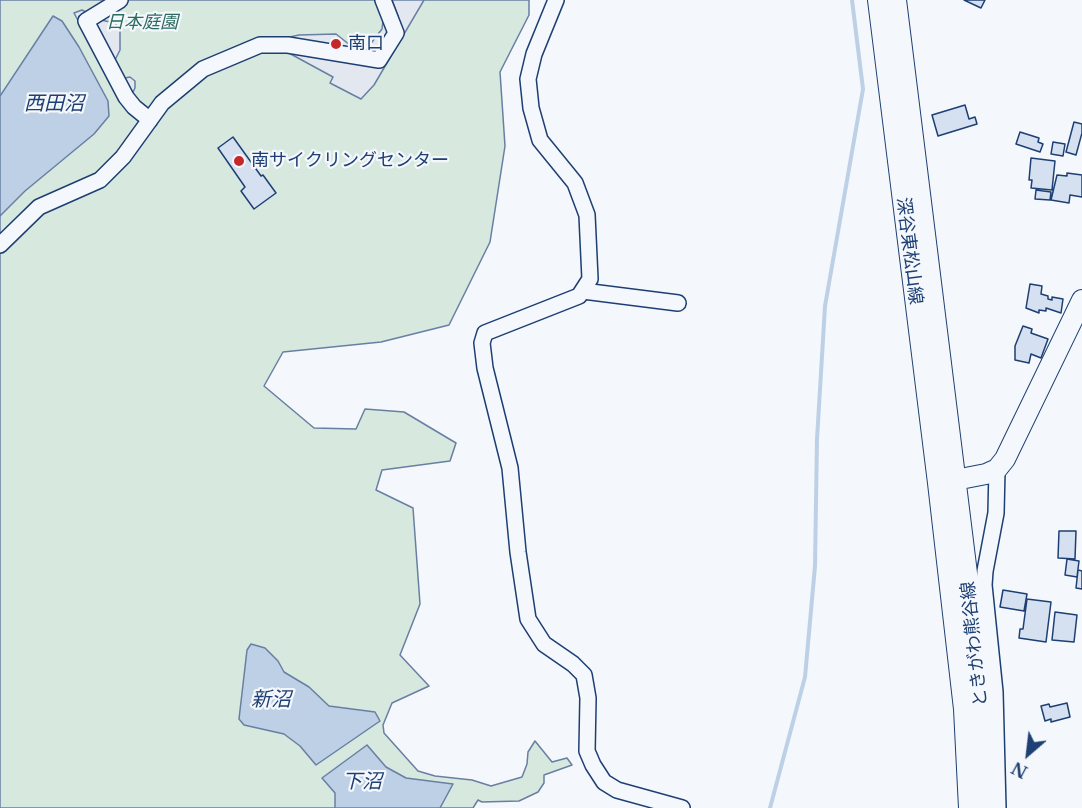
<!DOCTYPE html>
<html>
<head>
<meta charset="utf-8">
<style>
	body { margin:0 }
	#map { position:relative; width:1082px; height:808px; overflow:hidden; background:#f4f7fb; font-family:"Libre Baskerville",serif }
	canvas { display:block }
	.north { position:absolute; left:998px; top:724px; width:60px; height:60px; -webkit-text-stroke:4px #f4f7fb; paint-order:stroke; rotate:208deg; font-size:16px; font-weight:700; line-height:24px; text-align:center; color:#1d3f73 }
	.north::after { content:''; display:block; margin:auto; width:21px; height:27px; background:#1d3f73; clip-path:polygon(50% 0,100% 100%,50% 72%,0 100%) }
</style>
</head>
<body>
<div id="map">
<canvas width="1082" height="808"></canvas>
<div class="north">N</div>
</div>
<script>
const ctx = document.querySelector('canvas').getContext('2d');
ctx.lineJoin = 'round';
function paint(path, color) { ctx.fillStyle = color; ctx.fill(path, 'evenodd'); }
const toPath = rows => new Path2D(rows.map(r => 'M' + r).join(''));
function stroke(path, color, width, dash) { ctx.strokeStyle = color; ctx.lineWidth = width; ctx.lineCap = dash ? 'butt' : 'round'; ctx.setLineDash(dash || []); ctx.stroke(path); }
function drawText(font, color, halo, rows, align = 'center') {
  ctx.font = font + ' "Libre Baskerville","Noto Sans JP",serif'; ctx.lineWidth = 4.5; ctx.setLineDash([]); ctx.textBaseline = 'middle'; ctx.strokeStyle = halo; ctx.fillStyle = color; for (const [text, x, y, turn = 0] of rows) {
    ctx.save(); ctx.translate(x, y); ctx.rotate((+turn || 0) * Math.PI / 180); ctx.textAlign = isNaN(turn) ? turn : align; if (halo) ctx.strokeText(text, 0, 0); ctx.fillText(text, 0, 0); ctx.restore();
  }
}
const green = toPath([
	[0,0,529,0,529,15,500,72,505,146,490,242,449,325,381,342,283,352,264,386,314,428,356,429,365,409,404,412,456,443,450,461,382,470,376,490,413,508,420,604,400,655,429,686,392,703,383,725,384,733,418,771,435,776,472,780,491,786,522,777,527,764,528,752,535,741,552,762,567,758,572,765,544,775,544,783,538,792,519,801,482,802,478,800,473,808,0,808,0,0]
]);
const parking = toPath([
	[392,0,424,0,374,85,361,99,330,83,333,77,287,52,290,37,299,35,336,34,355,49,372,42,382,29,383,21,398,16,392,0],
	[82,10,101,20,115,23,120,30,120,50,113,64,117,75,125,78,130,77,135,81,135,88,131,96,118,95,74,13,82,10]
]);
const water = toPath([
	[53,16,62,21,79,47,108,101,109,116,94,134,25,191,0,216,0,96,53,16],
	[251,644,265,648,278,661,284,672,309,687,329,706,375,712,380,721,316,765,300,746,284,734,244,725,239,719,247,650,251,644],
	[367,745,386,767,406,778,453,784,440,808,335,808,335,793,322,778,367,745]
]);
const stream = toPath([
	[770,808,805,677,815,566,817,439,825,306,863,89,852,0]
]);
const building = toPath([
	[964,0,985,0,981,8,964,0],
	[965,105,969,119,975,117,977,124,938,136,932,115,965,105],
	[1074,122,1082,124,1082,133,1076,155,1066,152,1074,122],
	[1020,132,1039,138,1038,142,1043,144,1040,152,1016,144,1020,132],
	[233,137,261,176,263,175,276,193,254,209,241,191,245,187,218,148,233,137],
	[1053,142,1065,144,1063,156,1051,154,1053,142],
	[1031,158,1055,161,1052,190,1031,188,1032,180,1029,180,1031,158],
	[1067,173,1082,175,1082,197,1070,195,1069,203,1051,200,1057,175,1067,176,1067,173],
	[1036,190,1051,192,1050,200,1035,199,1036,190],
	[1030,284,1042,286,1041,294,1048,296,1048,299,1052,300,1052,297,1063,299,1061,313,1046,308,1046,311,1039,310,1039,313,1026,308,1030,284],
	[1023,326,1032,329,1031,333,1048,339,1041,358,1031,354,1029,363,1015,360,1015,346,1023,326],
	[1059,531,1076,531,1075,559,1058,558,1059,531],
	[1067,559,1079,561,1077,577,1065,575,1067,559],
	[1078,570,1082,571,1082,589,1076,588,1078,570],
	[1003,590,1027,594,1024,611,1000,607,1003,590],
	[1027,599,1051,602,1046,642,1019,638,1020,629,1023,629,1027,599],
	[1055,612,1077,615,1074,642,1052,640,1055,612],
	[1067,703,1070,717,1051,722,1051,719,1045,721,1041,706,1049,704,1050,707,1067,703]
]);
const minor = toPath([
	[120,0,86,21,126,97,134,107,150,120],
	[556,0,534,54,528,79,531,108,540,140,575,183,587,215,590,279,579,296,485,333,482,343,485,368,510,468,518,552,528,619,544,644,573,664,584,675,588,698,587,751,593,765,604,782,617,790,682,808],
	[0,245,39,207,100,180,123,157,162,103,203,69,260,45,288,45,379,60,396,33,383,0],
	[583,291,678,303],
	[997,469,996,513,985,571,984,585,995,692,998,808]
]);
const major = toPath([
	[878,0,938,483,964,709,969,808],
	[896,0,974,630,986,767,986,808],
	[945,482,986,474,997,469,1005,459,1082,300]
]);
const markers = [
	[336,44,6,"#c62828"],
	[239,161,6,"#c62828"]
];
const parkNames = [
	["日本庭園",142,23]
];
const poiNames = [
	["南口",348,44],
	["南サイクリングセンター",251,161]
];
const streetNames = [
	["深谷東松山線",909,251,83],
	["ときがわ熊谷線",975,644,-96]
];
const waterNames = [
	["西田沼",54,104],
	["新沼",271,700],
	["下沼",362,782]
];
paint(green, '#d7e8df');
stroke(green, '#687fa3', 1.5);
paint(parking, '#e3e8f0');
stroke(parking, '#687fa3', 1.5);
paint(water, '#bed0e5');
stroke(water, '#687fa3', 1.5);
stroke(stream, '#bed0e5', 4);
paint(building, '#d5e0f0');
stroke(building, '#1d3f73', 1.5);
stroke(minor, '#1d3f73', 18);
stroke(major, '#1d3f73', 22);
stroke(minor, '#f4f7fb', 15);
stroke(major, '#f4f7fb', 20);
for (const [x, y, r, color] of markers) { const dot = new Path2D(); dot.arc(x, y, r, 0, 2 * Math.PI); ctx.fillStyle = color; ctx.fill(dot); stroke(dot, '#f4f7fb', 2); }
drawText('italic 18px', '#2c6c60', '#f4f7fb', parkNames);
drawText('18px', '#1d3f73', '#f4f7fb', poiNames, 'left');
drawText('18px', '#1d3f73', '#f4f7fb', streetNames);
drawText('italic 20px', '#1d3f73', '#f4f7fb', waterNames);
</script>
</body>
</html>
